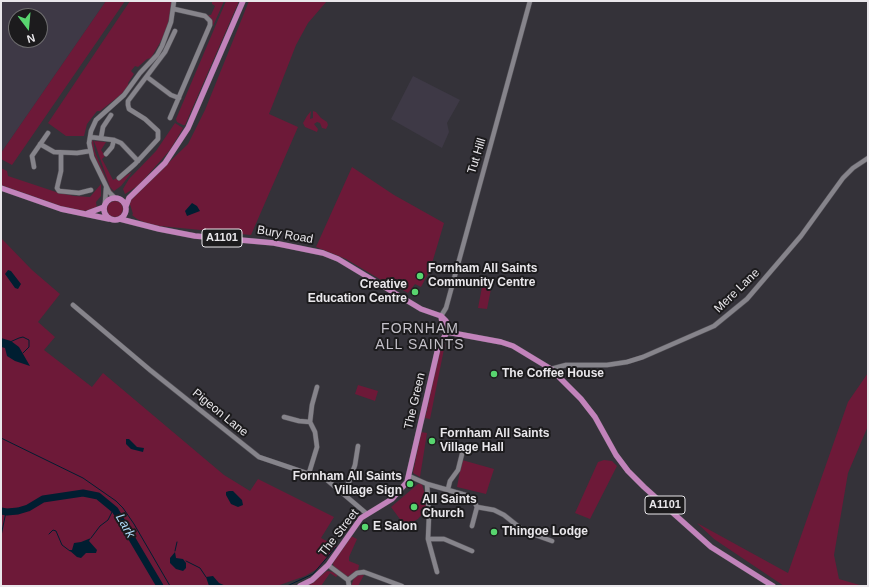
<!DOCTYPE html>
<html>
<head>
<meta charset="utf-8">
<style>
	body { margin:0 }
	#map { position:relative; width:869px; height:587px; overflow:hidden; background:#343239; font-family:Arial,sans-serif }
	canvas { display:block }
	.frame { position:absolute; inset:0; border:2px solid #e9e7eb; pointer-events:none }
	.north { position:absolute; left:8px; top:8px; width:40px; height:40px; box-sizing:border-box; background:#1c1b1d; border:1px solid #6e6d6f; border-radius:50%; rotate:164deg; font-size:11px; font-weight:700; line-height:16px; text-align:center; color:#e9e7eb }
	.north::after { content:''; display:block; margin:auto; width:14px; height:18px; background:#58d56f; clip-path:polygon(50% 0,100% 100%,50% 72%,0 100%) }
</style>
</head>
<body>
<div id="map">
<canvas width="869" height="587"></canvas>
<div class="frame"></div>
<div class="north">N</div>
</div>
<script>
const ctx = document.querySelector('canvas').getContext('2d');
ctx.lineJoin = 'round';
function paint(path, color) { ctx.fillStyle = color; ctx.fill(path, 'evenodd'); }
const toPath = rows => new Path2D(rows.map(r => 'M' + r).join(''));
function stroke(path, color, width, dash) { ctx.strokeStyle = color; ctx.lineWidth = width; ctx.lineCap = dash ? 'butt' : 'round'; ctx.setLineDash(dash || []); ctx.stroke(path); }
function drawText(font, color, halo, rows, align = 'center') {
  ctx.font = font + ' Arial,sans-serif'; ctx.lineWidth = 4; ctx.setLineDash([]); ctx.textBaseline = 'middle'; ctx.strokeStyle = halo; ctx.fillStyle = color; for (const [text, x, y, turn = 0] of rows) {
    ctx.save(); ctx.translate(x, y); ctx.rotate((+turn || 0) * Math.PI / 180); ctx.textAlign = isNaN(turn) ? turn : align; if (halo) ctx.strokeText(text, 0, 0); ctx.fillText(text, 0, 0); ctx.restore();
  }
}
const built = toPath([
	[1,1,106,1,1,153],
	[16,16,40,16,40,40,16,40],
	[413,76,460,100,447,123,449,132,442,148,391,119]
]);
const green = toPath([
	[106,1,125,1,12,165,1,159,1,153],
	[130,1,172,1,171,12,165,34,151,58,147,59,138,67,135,66,131,71,134,74,128,83,129,86,123,93,100,111,97,111,87,124,84,136,66,136,48,123],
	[212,1,224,1,213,26,211,18,208,15,211,15,215,6,212,4],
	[226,1,239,1,192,109,185,125,183,125,177,122,176,119],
	[249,1,327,1,308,23,296,45,269,114,298,127,251,235,150,225,137,219,132,215,133,214,129,201,188,144,205,110],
	[311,111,310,119,313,118,313,111,316,112,321,118,327,122,328,125,326,129,322,128,320,123,317,122,314,124,318,129,317,132,305,127,303,123,307,116],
	[175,123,183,128,170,150,139,185,125,194,123,189,129,179,156,151],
	[93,140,95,152,110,188,113,192,111,193,94,154,91,142],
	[94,141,106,142,101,150,105,156,102,159,113,180,117,178,119,180,132,172,121,186,114,191,110,187],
	[352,167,394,195,444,223,430,270,421,287,415,284,408,293,401,289,398,290,346,259,316,247],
	[1,168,7,171,8,176,56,192,74,196,90,197,101,184,101,196,96,202,97,209,83,211,63,207,1,185],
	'107 209a8 8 0 1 1 16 0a8 8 0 1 1-16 0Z',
	[1,238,32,270,60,294,38,322,55,337,44,350,92,387,103,373,224,475,250,491,258,479,334,517,321,538,336,546,319,568,305,576,277,586,1,586],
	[482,287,491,289,487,309,478,308],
	[443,344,445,344,430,419,425,418,440,349],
	[868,373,868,426,848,473,834,555,839,579,863,586,784,586,714,539,697,523,788,573,848,402],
	[358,385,378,391,375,401,355,394],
	[421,432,427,433,420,477,413,473],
	[462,460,494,469,486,494,457,487],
	[604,460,612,461,617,466,590,519,575,513,598,462],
	[418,484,422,484,427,502,427,508,418,519,405,526,391,507],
	[351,536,357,539,349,557,349,561,359,565,358,571,347,577,334,569,333,563,344,543,346,544],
	[327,571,333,572,338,575,336,577,330,573,321,586,307,586],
	[365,573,358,586,351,586,355,576]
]);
const water = toPath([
	[192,203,197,206,200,211,187,216,185,211],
	[8,270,11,271,21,284,18,289,15,288,5,274],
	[1,338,11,341,19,347,30,366,15,361,7,356,5,348,1,347],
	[126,439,129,439,137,447,144,448,143,452,131,449,126,444],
	[229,491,233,491,242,500,243,505,238,507,231,504,226,495,226,492],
	[91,538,89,541,97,550,96,553,86,553,81,558,77,557,69,550,72,550,74,543,81,542],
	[175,552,176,558,183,559,186,563,186,568,183,571,176,569,170,563,170,558],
	[213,576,219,583,226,586,209,586,206,577]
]);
const stream = toPath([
	[10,342,19,338,23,337,29,340,29,347,23,353],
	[1,438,83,478,116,501,123,508,134,524,170,586],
	[49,534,53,530,56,531,62,545,70,551],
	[1,536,6,512],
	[91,538,100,526,108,520,113,510,115,510],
	[175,551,177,542],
	[186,561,200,568,206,577],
	[287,586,313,574,336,547]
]);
const river = toPath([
	[1,511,7,512,18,511,28,508,43,499,83,493,98,496,115,510,160,586]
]);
const minor = toPath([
	[147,77,171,95,179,98],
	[170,118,210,25,210,21,205,16,174,9],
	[90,137,114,140,121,143,138,161],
	[101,138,103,127,111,115],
	[40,144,54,152,77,153,90,151],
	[61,153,61,171,57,188,59,191,79,193,91,190],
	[106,154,112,147,114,140],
	[34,167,32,156,48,133],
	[119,178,135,164,158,139,158,131,145,119,129,109,128,105,128,101,165,52,175,31],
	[115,198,109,192,92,157,89,143,91,131,96,120,124,95,140,73,157,55,162,46,171,22,174,1],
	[105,203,106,188],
	[73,305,150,370,259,457,327,480,367,514],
	[441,316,446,308,530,1],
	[551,369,566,365,607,365,627,362,643,357,714,326,747,299,801,236,843,178,853,168,868,158],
	[284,417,299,421,310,422],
	[309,473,317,447,315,432,310,422,312,405,317,387],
	[409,476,427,484,469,496,473,499,477,507,472,526],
	[427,484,429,516,428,539,437,572],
	[448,489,450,481,458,470,462,454,467,448],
	[343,492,349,482,355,465,358,446],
	[477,507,494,510,504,515,524,531,552,541],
	[428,539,444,539,472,551],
	[328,565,348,580],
	[349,586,348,580,357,573,364,572,402,586]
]);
const major = toPath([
	[1,188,61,209,109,219],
	'104 209a11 11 0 1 1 22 0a11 11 0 1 1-22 0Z',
	[126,206,129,198,165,163,188,128,243,1],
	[88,213,104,207],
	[120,219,159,229,195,236,274,243,323,253,338,259,421,309,441,316,446,321,448,326,447,332,438,348,407,482,392,499,361,518,328,565,312,580,300,586],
	[441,316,443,328,447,332,501,342,513,346,551,369,581,399,595,417,616,455,628,471,644,487,711,547,773,586]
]);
const markers = [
	[420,276,4,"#58d56f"],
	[415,292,4,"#58d56f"],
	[494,374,4,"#58d56f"],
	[432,441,4,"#58d56f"],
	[410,484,4,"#58d56f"],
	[414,507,4,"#58d56f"],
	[365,527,4,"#58d56f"],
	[494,532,4,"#58d56f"]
];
const shields = [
	[222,238,40],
	[665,505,40]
];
const shieldNames = [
	["A1101",222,238],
	["A1101",665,505]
];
const streetNames = [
	["Tut Hill",477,156,-73],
	["Bury Road",285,235,10],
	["Mere Lane",737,291,-44],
	["The Green",415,401,-77],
	["Pigeon Lane",220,413,39],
	["The Street",339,533,-52]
];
const poiNames = [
	["Fornham All Saints",428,269],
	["Community Centre",428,283],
	["Creative",407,285,"right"],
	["Education Centre",407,299,"right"],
	["The Coffee House",502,374],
	["Fornham All Saints",440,434],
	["Village Hall",440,448],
	["Fornham All Saints",402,477,"right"],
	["Village Sign",402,491,"right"],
	["All Saints",422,500],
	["Church",422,514],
	["E Salon",373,527],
	["Thingoe Lodge",502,532]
];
const waterNames = [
	["Lark",125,526,60]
];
const quarterNames = [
	["FORNHAM",420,329],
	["ALL SAINTS",420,345]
];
paint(built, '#3e3946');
paint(green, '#6d1938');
paint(water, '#001e31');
stroke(stream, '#001e31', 1);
stroke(river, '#001e31', 7);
stroke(minor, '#514f55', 5.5);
stroke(major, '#514f55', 6);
stroke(minor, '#86848b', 4.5);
stroke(major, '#c283bb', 5.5);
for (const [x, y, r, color] of markers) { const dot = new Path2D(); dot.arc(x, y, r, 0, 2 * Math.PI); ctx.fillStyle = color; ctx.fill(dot); stroke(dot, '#1c1b1d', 1.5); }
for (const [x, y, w] of shields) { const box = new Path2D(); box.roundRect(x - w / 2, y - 9, w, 18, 3); ctx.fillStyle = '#1c1b1d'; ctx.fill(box); stroke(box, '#e9e7eb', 1); }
drawText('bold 11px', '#e9e7eb', null, shieldNames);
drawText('12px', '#e9e7eb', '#1c1b1d', streetNames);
drawText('bold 12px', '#e9e7eb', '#1c1b1d', poiNames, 'left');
drawText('italic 13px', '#aedaf9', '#1c1b1d', waterNames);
ctx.letterSpacing = '1px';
drawText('14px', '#c4c1c9', '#1c1b1d', quarterNames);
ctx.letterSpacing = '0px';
</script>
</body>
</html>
